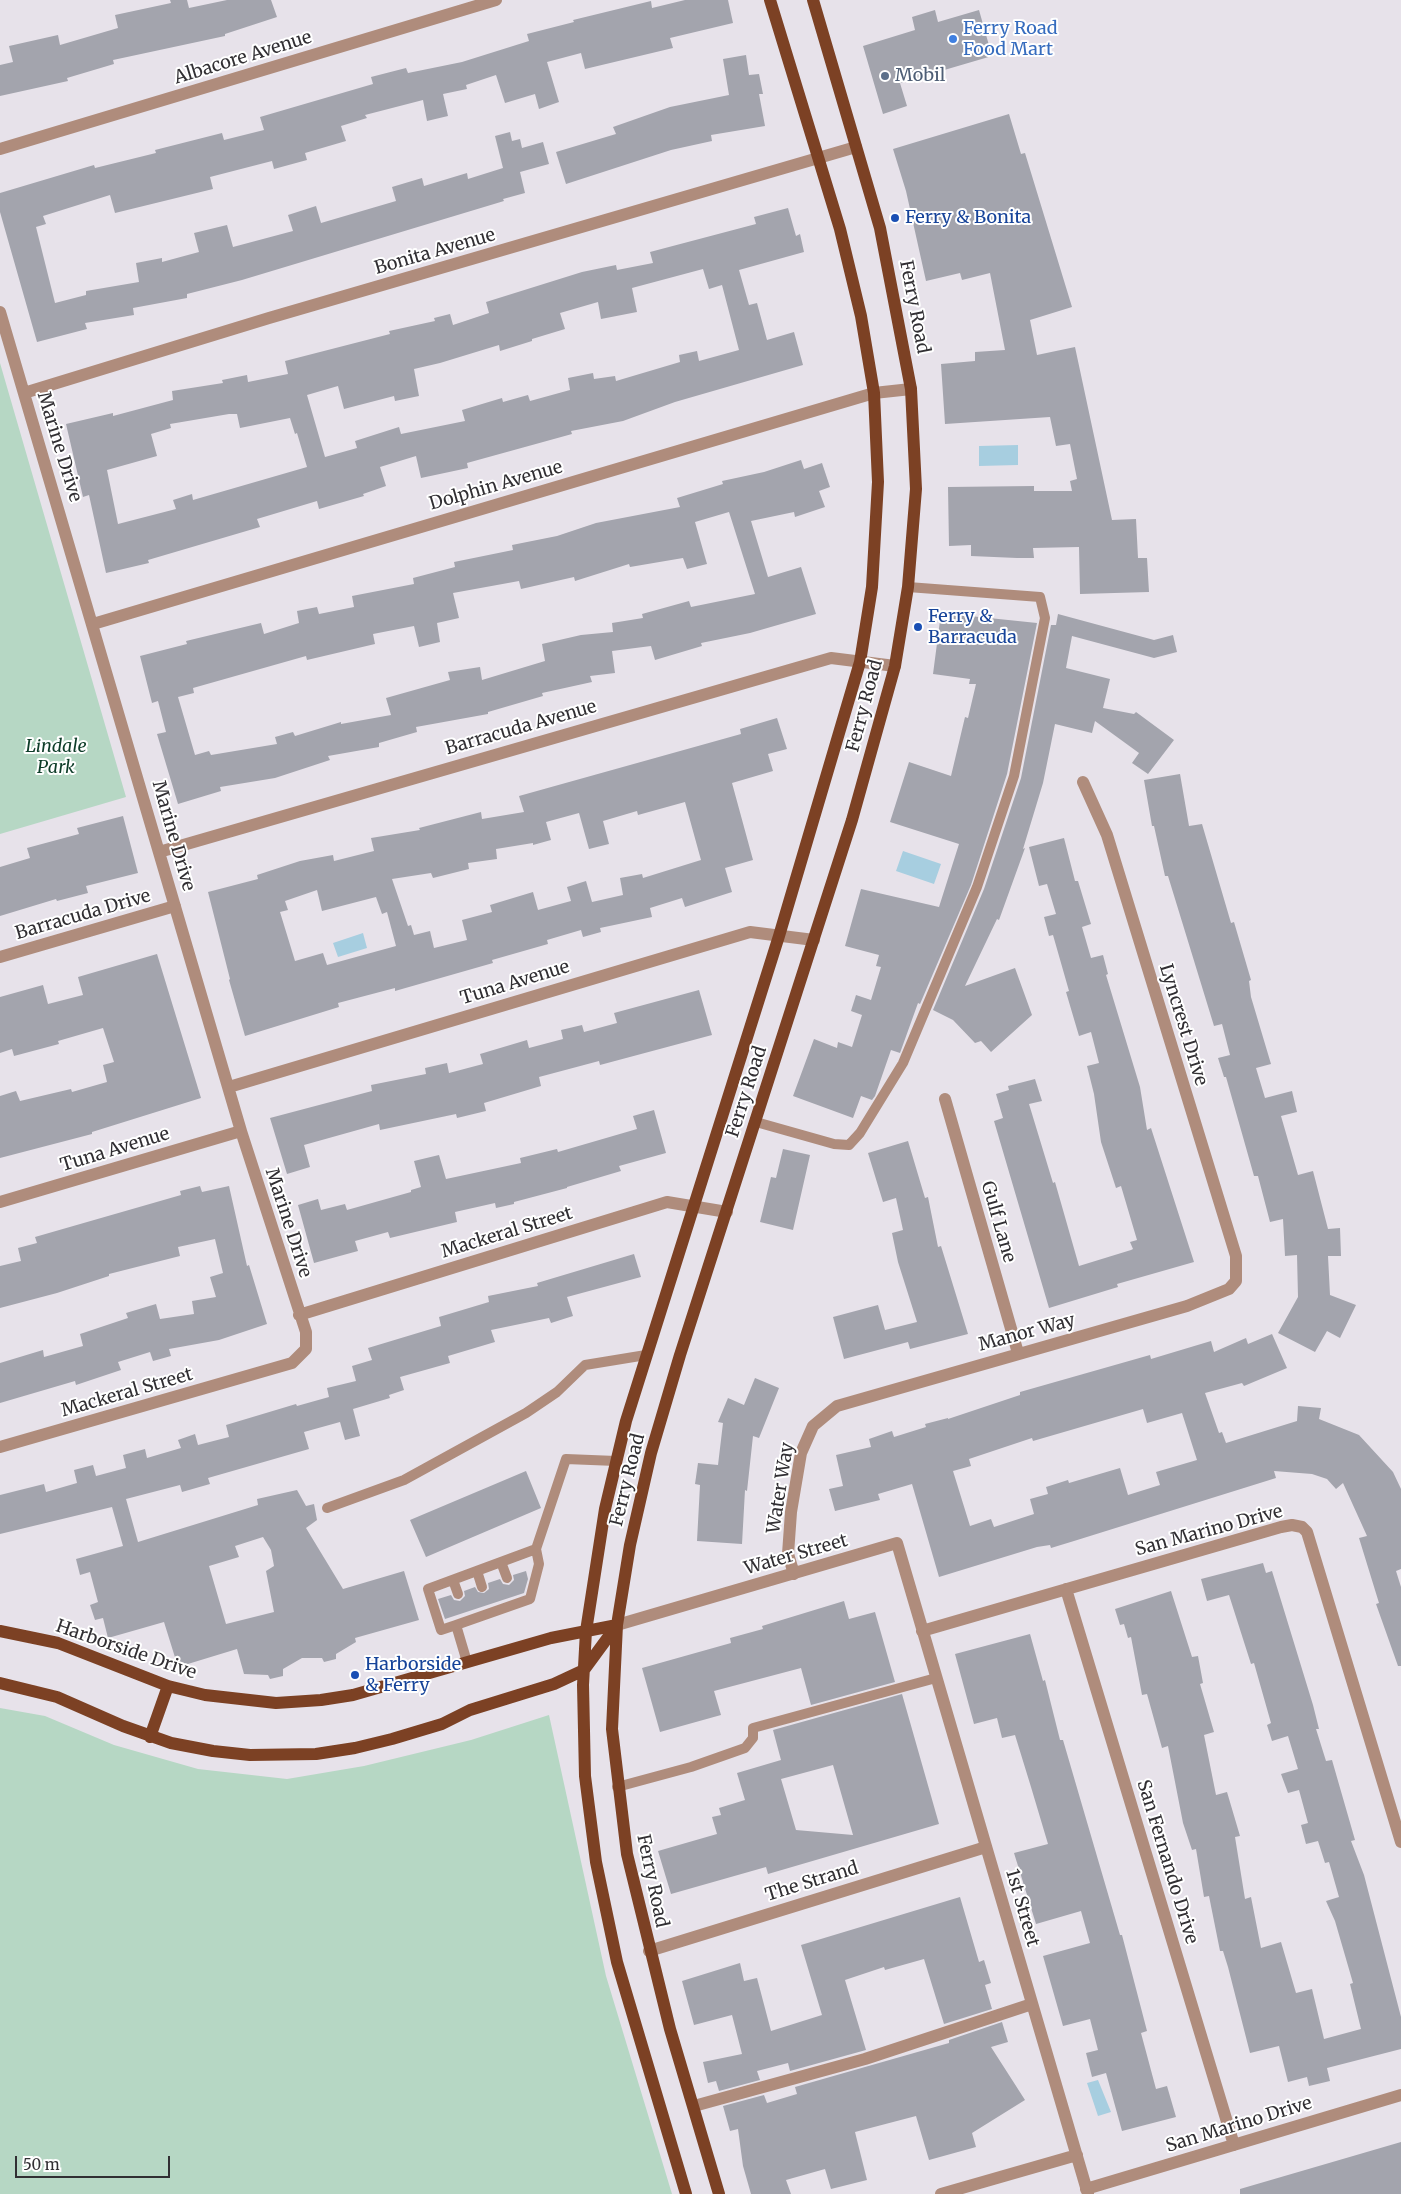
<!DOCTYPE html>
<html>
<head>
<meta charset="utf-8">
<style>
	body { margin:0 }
	#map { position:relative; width:1401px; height:2194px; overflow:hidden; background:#e7e2ea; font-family:Merriweather,serif }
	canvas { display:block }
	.scale { position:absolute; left:15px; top:2156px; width:155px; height:22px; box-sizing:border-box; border:2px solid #312f33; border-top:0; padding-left:6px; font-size:15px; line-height:18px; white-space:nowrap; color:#312f33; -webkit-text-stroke:4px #fff; paint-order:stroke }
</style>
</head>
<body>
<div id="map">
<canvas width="1401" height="2194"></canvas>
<div class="scale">50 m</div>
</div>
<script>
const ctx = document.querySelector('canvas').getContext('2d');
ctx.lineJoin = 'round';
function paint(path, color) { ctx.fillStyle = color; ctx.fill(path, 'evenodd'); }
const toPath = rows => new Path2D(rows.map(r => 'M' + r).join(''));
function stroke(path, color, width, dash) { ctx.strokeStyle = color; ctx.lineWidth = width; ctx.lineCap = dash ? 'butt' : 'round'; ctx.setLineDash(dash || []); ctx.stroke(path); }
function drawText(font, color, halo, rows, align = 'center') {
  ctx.font = font + ' Merriweather,serif'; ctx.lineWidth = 4; ctx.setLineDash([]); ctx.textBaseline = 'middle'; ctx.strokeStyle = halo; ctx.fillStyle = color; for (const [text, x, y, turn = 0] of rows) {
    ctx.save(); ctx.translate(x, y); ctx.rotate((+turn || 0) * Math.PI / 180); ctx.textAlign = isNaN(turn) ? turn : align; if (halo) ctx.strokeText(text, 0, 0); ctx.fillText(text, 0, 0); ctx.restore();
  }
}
const green = toPath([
	[0,363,126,797,0,834],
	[0,1708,45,1716,114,1745,198,1769,287,1779,364,1766,471,1740,549,1715,606,1976,672,2194,0,2194]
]);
const water = toPath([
	[1018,445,1018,465,979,466,979,446],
	[903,851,941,864,934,884,896,871],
	[363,933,367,948,338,957,333,943],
	[1098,2080,1111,2112,1098,2116,1087,2083]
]);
const building = toPath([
	[170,0,187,0,189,8,227,0,271,0,277,17,225,34,225,36,113,60,114,64,67,78,68,81,0,96,0,65,13,62,9,46,58,35,60,45,118,28,115,15,171,3],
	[685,0,728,0,733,23,670,38,673,48,585,69,581,53,547,62,559,102,539,109,535,94,505,103,496,75,466,85,467,89,443,94,448,116,427,121,423,100,365,115,367,118,341,126,346,141,305,153,307,160,274,169,272,161,210,177,213,189,115,213,110,195,43,216,46,224,36,227,55,303,86,295,86,291,139,282,136,263,162,258,162,262,199,252,194,233,227,225,233,247,293,231,288,215,316,206,321,223,396,201,392,187,422,178,424,186,467,173,468,179,503,168,495,136,510,132,512,141,520,139,522,148,543,142,549,164,520,172,525,193,503,199,504,201,242,280,187,294,187,298,133,308,134,315,85,323,87,329,37,342,0,212,0,193,94,165,95,168,156,153,155,150,222,133,224,140,264,130,260,117,373,84,371,77,406,68,408,73,462,62,529,41,527,34,574,22,573,20,651,1,652,8],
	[935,10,938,22,979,10,992,56,900,83,907,106,883,114,863,46,915,30,912,17],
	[746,55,749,75,759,74,763,94,759,94,765,126,711,135,712,141,671,150,566,184,556,152,616,134,613,127,670,107,729,95,723,59],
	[1009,114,1021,154,1025,153,1072,307,1030,320,1037,355,1075,347,1112,520,1136,519,1138,558,1147,558,1149,592,1080,594,1079,547,1033,548,1034,558,1017,558,971,556,971,545,949,546,948,487,1034,486,1034,491,1072,491,1070,481,1077,479,1070,444,1056,446,1050,417,945,424,941,364,975,361,975,352,1005,350,990,273,962,280,960,273,926,281,906,191,893,149],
	[788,208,796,236,800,234,804,252,739,270,749,305,757,303,767,340,794,332,803,365,675,402,623,421,571,431,572,434,467,463,468,468,421,478,416,456,380,467,386,486,363,494,364,496,319,509,317,501,257,519,260,527,148,560,149,563,106,573,89,495,83,497,66,424,113,413,113,416,173,400,172,391,223,383,222,380,247,375,248,382,288,374,285,361,390,334,389,331,435,321,434,318,450,314,453,325,489,313,486,302,582,272,616,265,617,270,653,263,650,252,756,224,754,217],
	[703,269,709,289,722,285,739,350,699,361,697,351,679,355,680,362,616,381,615,376,594,379,593,373,568,378,570,390,530,401,528,395,503,402,502,398,462,410,465,421,401,434,399,427,355,441,357,448,325,457,307,395,338,386,344,409,394,396,395,401,419,396,414,369,440,363,499,345,500,351,532,341,532,339,565,329,560,313,598,302,601,319,637,312,632,288],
	[229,414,237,414,240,428,290,418,295,434,297,433,307,467,193,500,192,494,173,500,176,509,118,524,107,470,157,456,151,434,171,428,170,424],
	[801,460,804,469,822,463,830,487,819,491,825,507,795,517,794,512,751,521,768,577,801,567,816,614,750,633,701,643,702,646,655,660,651,646,612,651,615,673,590,676,592,682,542,693,543,696,488,712,488,714,416,727,417,732,379,743,379,747,328,756,330,760,275,778,220,787,221,791,178,804,157,734,166,732,158,701,152,703,140,656,187,644,186,641,261,623,264,634,299,623,297,611,317,607,319,614,354,607,352,596,414,584,413,578,455,567,454,562,513,550,512,545,557,536,596,523,680,507,677,498,723,484,722,481,764,472],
	[729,512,755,594,691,607,689,601,642,614,643,618,612,623,613,632,581,635,542,644,545,661,482,680,480,667,448,672,450,680,386,698,391,715,341,724,341,722,295,736,293,732,275,737,277,744,211,755,209,751,195,755,178,697,194,693,193,688,306,656,307,660,375,644,373,634,414,626,419,647,440,642,437,623,459,618,453,593,519,581,521,589,574,577,575,581,629,564,630,567,683,558,687,569,707,564,695,522],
	[941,613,1037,623,1007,774,971,885,920,1004,918,1003,900,1053,891,1050,875,1096,872,1100,861,1096,853,1118,793,1096,814,1039,837,1048,838,1042,852,1047,862,1015,851,1011,856,995,871,1000,881,967,876,966,879,955,845,946,861,889,939,907,959,844,890,822,909,762,951,776,965,717,968,718,976,684,969,684,970,679,933,674],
	[1058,614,1154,640,1173,635,1177,652,1154,658,1072,636,1066,668,1110,679,1103,708,1134,714,1136,712,1174,740,1148,774,1132,763,1139,753,1095,721,1092,733,1055,724,1043,783,1023,849,1025,848,999,920,997,919,965,986,1015,968,1032,1015,991,1052,981,1041,975,1043,953,1020,933,1010,984,889,1021,778,1051,625,1056,625],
	[777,718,787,749,768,754,773,771,732,783,753,860,725,868,732,892,685,907,682,898,650,908,652,917,600,928,601,932,583,937,581,930,547,940,548,944,492,960,493,963,395,991,395,988,338,1003,339,1007,245,1036,229,980,230,979,208,892,258,879,257,875,300,861,333,855,334,861,374,851,371,838,420,830,419,828,481,812,482,819,524,812,519,796,741,734,740,729],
	[685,802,701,860,643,878,642,874,620,878,623,895,592,902,586,881,567,887,571,901,538,910,533,892,490,905,492,912,462,920,467,940,434,948,430,931,414,935,411,925,408,926,392,879,431,873,433,878,469,869,468,863,497,859,496,849,533,843,533,845,551,840,546,822,579,813,589,849,609,844,603,821,637,811,638,815],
	[317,890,322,911,376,897,382,914,387,912,396,946,327,965,323,953,295,961,280,912,288,910,285,901],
	[1180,774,1189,826,1202,824,1231,923,1234,922,1251,980,1249,981,1251,997,1271,1064,1256,1068,1265,1098,1292,1091,1297,1112,1281,1116,1298,1175,1313,1171,1328,1229,1340,1228,1341,1256,1328,1256,1330,1295,1356,1305,1340,1338,1327,1331,1315,1352,1278,1333,1298,1297,1297,1255,1285,1256,1283,1219,1270,1222,1258,1176,1254,1176,1226,1077,1224,1077,1218,1058,1230,1055,1222,1024,1214,1026,1168,876,1165,876,1154,826,1152,826,1144,780],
	[123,816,138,873,86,886,88,893,57,901,56,899,0,916,0,867,30,858,27,848,79,834,77,828],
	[1064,838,1075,881,1078,881,1091,924,1082,927,1091,958,1103,955,1108,974,1106,975,1140,1087,1147,1130,1151,1128,1194,1262,1117,1284,1118,1287,1049,1308,994,1121,1003,1118,996,1094,1009,1090,1008,1086,1035,1079,1042,1101,1029,1104,1053,1183,1055,1182,1079,1266,1131,1250,1133,1249,1130,1242,1137,1240,1121,1186,1116,1188,1101,1142,1094,1094,1087,1066,1099,1063,1091,1032,1079,1036,1066,992,1069,991,1053,935,1049,936,1044,917,1056,914,1047,884,1039,886,1029,847],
	[157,954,201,1098,92,1132,92,1134,0,1158,0,1096,16,1091,20,1101,71,1089,72,1092,107,1082,103,1065,114,1062,103,1028,58,1041,59,1044,14,1056,12,1049,0,1053,0,997,43,985,48,1004,83,995,78,977],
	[699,990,712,1035,600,1065,599,1061,539,1077,541,1086,484,1103,486,1111,457,1118,456,1114,380,1130,379,1124,304,1145,310,1167,287,1174,270,1118,372,1091,371,1085,426,1074,425,1068,447,1063,449,1073,483,1064,480,1054,527,1040,529,1048,563,1039,561,1030,582,1025,584,1032,617,1023,614,1013],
	[654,1110,666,1153,619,1166,621,1171,567,1187,567,1188,514,1202,514,1204,496,1208,495,1203,455,1212,457,1222,390,1238,388,1232,355,1241,358,1251,314,1263,298,1205,318,1199,321,1210,345,1204,347,1210,411,1192,411,1190,421,1187,414,1161,439,1155,446,1179,521,1163,520,1158,557,1149,558,1152,637,1129,633,1116],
	[908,1141,925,1198,928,1197,938,1247,941,1246,968,1334,910,1349,908,1342,844,1359,833,1317,878,1305,885,1330,917,1322,898,1262,892,1233,903,1230,896,1198,883,1202,868,1153],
	[783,1149,810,1155,793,1230,760,1222,771,1177,776,1178],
	[200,1186,202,1192,229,1186,247,1266,249,1265,267,1324,219,1340,169,1349,171,1356,153,1361,150,1352,118,1362,121,1370,76,1385,75,1381,0,1403,0,1363,43,1350,44,1357,83,1346,80,1334,128,1318,126,1313,156,1304,160,1319,194,1314,192,1301,216,1297,210,1277,223,1273,215,1239,178,1247,180,1256,109,1274,109,1276,57,1293,0,1308,0,1266,21,1261,18,1248,37,1243,35,1237,181,1195,180,1191],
	[634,1254,641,1277,567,1297,573,1316,551,1323,549,1318,491,1330,495,1342,448,1356,450,1363,400,1377,404,1390,389,1395,390,1398,353,1409,360,1436,345,1440,340,1422,304,1432,309,1449,208,1478,210,1484,182,1492,180,1485,126,1499,138,1542,258,1505,257,1499,297,1490,306,1506,314,1504,317,1520,306,1528,343,1589,404,1571,419,1620,355,1638,356,1642,336,1654,336,1659,324,1662,322,1658,302,1658,283,1669,283,1676,270,1679,268,1675,244,1674,237,1649,178,1667,164,1622,108,1638,103,1618,95,1620,90,1605,98,1602,90,1572,80,1575,76,1559,123,1546,112,1507,0,1534,0,1495,44,1484,46,1492,77,1483,74,1470,93,1465,96,1476,126,1468,123,1455,145,1449,147,1458,181,1448,178,1440,195,1434,198,1445,229,1437,226,1425,296,1404,297,1406,329,1397,327,1388,356,1381,352,1366,372,1360,368,1348,441,1326,439,1317,489,1302,488,1296,538,1286,537,1283],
	[263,1537,271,1550,274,1566,266,1571,274,1612,226,1624,209,1566,239,1557,235,1546],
	[1272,1334,1287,1368,1244,1386,1242,1383,1205,1393,1219,1433,1222,1432,1226,1443,1297,1421,1298,1406,1321,1408,1319,1419,1359,1435,1393,1472,1401,1489,1401,1569,1396,1571,1401,1587,1401,1666,1398,1666,1376,1604,1379,1603,1359,1538,1367,1536,1343,1483,1336,1489,1327,1479,1312,1474,1274,1471,1276,1478,1074,1541,1051,1548,1050,1545,1037,1547,939,1577,912,1484,878,1494,880,1500,835,1511,829,1489,843,1486,836,1455,871,1447,869,1439,892,1431,894,1437,926,1427,925,1424,948,1418,948,1419,1020,1395,1020,1392,1150,1355,1151,1359,1211,1341,1214,1352,1246,1338,1248,1344],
	[1143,1409,1147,1423,1182,1413,1197,1460,1156,1472,1160,1485,1128,1495,1120,1468,1069,1483,1068,1480,1046,1487,1048,1494,1030,1499,1034,1514,994,1527,991,1519,970,1526,953,1471,971,1466,969,1459,1032,1438,1033,1441],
	[755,1378,779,1388,759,1438,753,1436,747,1491,745,1490,742,1544,697,1541,700,1485,695,1484,698,1463,718,1465,723,1423,718,1422,728,1398,744,1405],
	[526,1471,541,1508,426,1557,410,1520],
	[1263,1563,1266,1573,1272,1571,1313,1705,1319,1729,1316,1729,1326,1761,1332,1760,1334,1767,1355,1840,1351,1841,1364,1875,1401,2017,1401,2049,1327,2068,1330,2081,1309,2086,1307,2077,1288,2082,1279,2046,1250,2053,1228,1967,1223,1951,1220,1951,1209,1896,1204,1897,1196,1849,1192,1850,1183,1823,1168,1746,1162,1748,1147,1694,1142,1695,1131,1637,1128,1638,1124,1624,1120,1625,1115,1609,1171,1591,1192,1657,1198,1656,1203,1683,1200,1684,1214,1732,1204,1735,1216,1795,1227,1792,1240,1836,1235,1837,1245,1899,1251,1897,1261,1948,1281,1942,1296,1993,1312,1989,1324,2039,1361,2029,1350,1984,1353,1983,1335,1921,1326,1901,1339,1897,1329,1862,1325,1863,1318,1841,1306,1844,1301,1825,1308,1823,1299,1790,1288,1793,1281,1774,1298,1769,1288,1736,1272,1741,1267,1725,1271,1723,1254,1663,1251,1664,1229,1595,1207,1601,1201,1579],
	[526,1571,528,1579,524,1593,445,1619,438,1599,451,1595,454,1600,460,1601,465,1596,464,1591,475,1587,478,1592,484,1593,489,1589,488,1583,500,1579,503,1584,509,1585,514,1580,513,1575],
	[844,1601,849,1619,875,1612,895,1682,811,1705,801,1668,714,1691,721,1715,660,1732,642,1668,731,1643,730,1638,763,1629,762,1626],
	[1030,1634,1043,1681,1045,1680,1060,1740,1063,1740,1120,1935,1122,1935,1147,2031,1141,2033,1156,2089,1167,2086,1176,2117,1122,2131,1106,2073,1092,2077,1086,2053,1098,2050,1090,2019,1063,2026,1043,1956,1090,1943,1081,1911,1036,1924,1014,1853,1048,1844,1031,1787,1015,1735,1002,1738,997,1718,974,1724,955,1654],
	[902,1694,939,1824,768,1874,766,1867,671,1894,658,1851,717,1834,712,1817,721,1815,719,1808,745,1800,737,1773,781,1760,773,1730],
	[833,1765,853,1835,796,1830,781,1779],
	[960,1897,979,1962,984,1960,991,1983,985,1985,992,2009,944,2024,924,1959,885,1970,884,1967,845,1980,866,2050,790,2071,788,2063,757,2071,760,2080,719,2091,716,2081,708,2083,703,2062,742,2054,732,2015,694,2025,682,1981,740,1963,744,1981,757,1978,771,2031,822,2015,801,1945],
	[1002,2022,1008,2042,991,2047,1025,2100,972,2133,976,2147,929,2160,916,2116,855,2132,867,2180,831,2189,825,2169,786,2180,791,2194,751,2194,743,2166,738,2129,730,2131,723,2106,764,2095,767,2103,797,2094,795,2087,949,2043,949,2040],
	[1401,2142,1401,2194,1240,2194,1240,2189]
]);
const service = toPath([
	[756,1122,834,1144,849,1145,860,1133,903,1063,977,887,1014,776,1045,618,1040,597,908,587],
	[327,1508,404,1480,526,1413,557,1392,585,1365,646,1355],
	[501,1562,507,1578],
	[477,1571,482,1587],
	[453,1580,458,1594],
	[456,1625,530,1599,539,1564,536,1549],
	[467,1662,456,1625,441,1630,428,1589,536,1549,566,1459,616,1461],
	[617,1787,691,1767,745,1748,753,1738,753,1728,936,1678]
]);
const minor = toPath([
	[0,149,496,0],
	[0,312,241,1131,306,1332,306,1349,292,1363,0,1447],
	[24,393,269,318,856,147],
	[93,624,874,393,911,389],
	[159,852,831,658,895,666],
	[0,957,175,906],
	[229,1087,750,932,814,940],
	[945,1099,1018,1353],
	[0,1202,241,1131],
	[299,1315,667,1202,727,1212],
	[794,1574,788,1554,791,1512,801,1453,813,1426,837,1406,1187,1306,1229,1289,1236,1281,1236,1256,1107,835,1083,782],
	[1066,1589,1234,2145],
	[617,1625,897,1543,1088,2194],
	[922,1631,1281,1527,1292,1525,1302,1527,1307,1532,1401,1842],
	[649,1951,986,1847],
	[694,2106,865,2059,1032,2004],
	[1086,2189,1401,2095],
	[941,2194,1077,2155]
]);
const primary = toPath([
	[0,1631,58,1643,168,1686,205,1695,276,1703,321,1700,353,1695,551,1638,617,1625],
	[0,1683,57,1697,123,1726,171,1743,213,1751,250,1755,316,1754,355,1748,392,1739,442,1724,470,1710,554,1684,584,1670,617,1625],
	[150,1737,168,1686],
	[686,2194,617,1962,596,1862,585,1776,583,1685,586,1631,605,1509,626,1421,779,936,860,662,872,587,878,482,874,393,861,316,840,229,770,0],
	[719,2194,670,2029,627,1854,612,1729,617,1625,630,1545,651,1453,680,1355,852,820,895,666,908,587,916,489,911,389,880,228,813,0]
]);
const markers = [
	[953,39,5,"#3f7fe0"],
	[885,76,5,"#5c6f8a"],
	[895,218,5,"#1a4fb4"],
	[918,627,5,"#1a4fb4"],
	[355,1675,5,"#1a4fb4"]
];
const shopNames = [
	["Ferry Road",963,29],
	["Food Mart",963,50]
];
const streetNames = [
	["Albacore Avenue",243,58,-17],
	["Bonita Avenue",435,252,-16],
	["Ferry Road",914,307,79],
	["Marine Drive",59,447,73],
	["Dolphin Avenue",496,486,-16],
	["Ferry Road",865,706,-75],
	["Barracuda Avenue",521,728,-16],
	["Marine Drive",173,836,74],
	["Barracuda Drive",83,915,-16],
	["Tuna Avenue",515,983,-17],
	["Lyncrest Drive",1183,1025,73],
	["Ferry Road",747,1092,-72],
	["Tuna Avenue",115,1150,-17],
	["Gulf Lane",998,1222,74],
	["Marine Drive",288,1223,72],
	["Mackeral Street",507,1233,-17],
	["Manor Way",1027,1333,-15],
	["Mackeral Street",127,1393,-16],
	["Ferry Road",628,1480,-76],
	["Water Way",781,1488,-81],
	["San Marino Drive",1209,1531,-15],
	["Water Street",796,1555,-16],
	["Harborside Drive",126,1650,19],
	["San Fernando Drive",1167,1862,73],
	["Ferry Road",652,1881,78],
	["The Strand",812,1882,-17],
	["1st Street",1022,1908,74],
	["San Marino Drive",1239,2125,-17]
];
const serviceNames = [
	["Mobil",895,76]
];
const transitNames = [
	["Ferry & Bonita",905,218],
	["Ferry &",928,617],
	["Barracuda",928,638],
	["Harborside",365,1665],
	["& Ferry",365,1686]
];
const parkNames = [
	["Lindale",56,747],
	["Park",56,768]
];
paint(green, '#b6d7c4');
paint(water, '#a7cee0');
paint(building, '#a3a4ad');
stroke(service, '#af8c7c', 10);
stroke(minor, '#af8c7c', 12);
stroke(primary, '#7c4124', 12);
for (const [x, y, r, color] of markers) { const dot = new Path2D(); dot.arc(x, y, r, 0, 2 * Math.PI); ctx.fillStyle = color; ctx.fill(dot); stroke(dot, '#fff', 2); }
drawText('18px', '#366cbe', '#fff', shopNames, 'left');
drawText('18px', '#312f33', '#fff', streetNames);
drawText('18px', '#4e5e75', '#fff', serviceNames, 'left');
drawText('18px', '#164399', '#fff', transitNames, 'left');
drawText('italic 18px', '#0e3d29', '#fff', parkNames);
</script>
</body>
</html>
